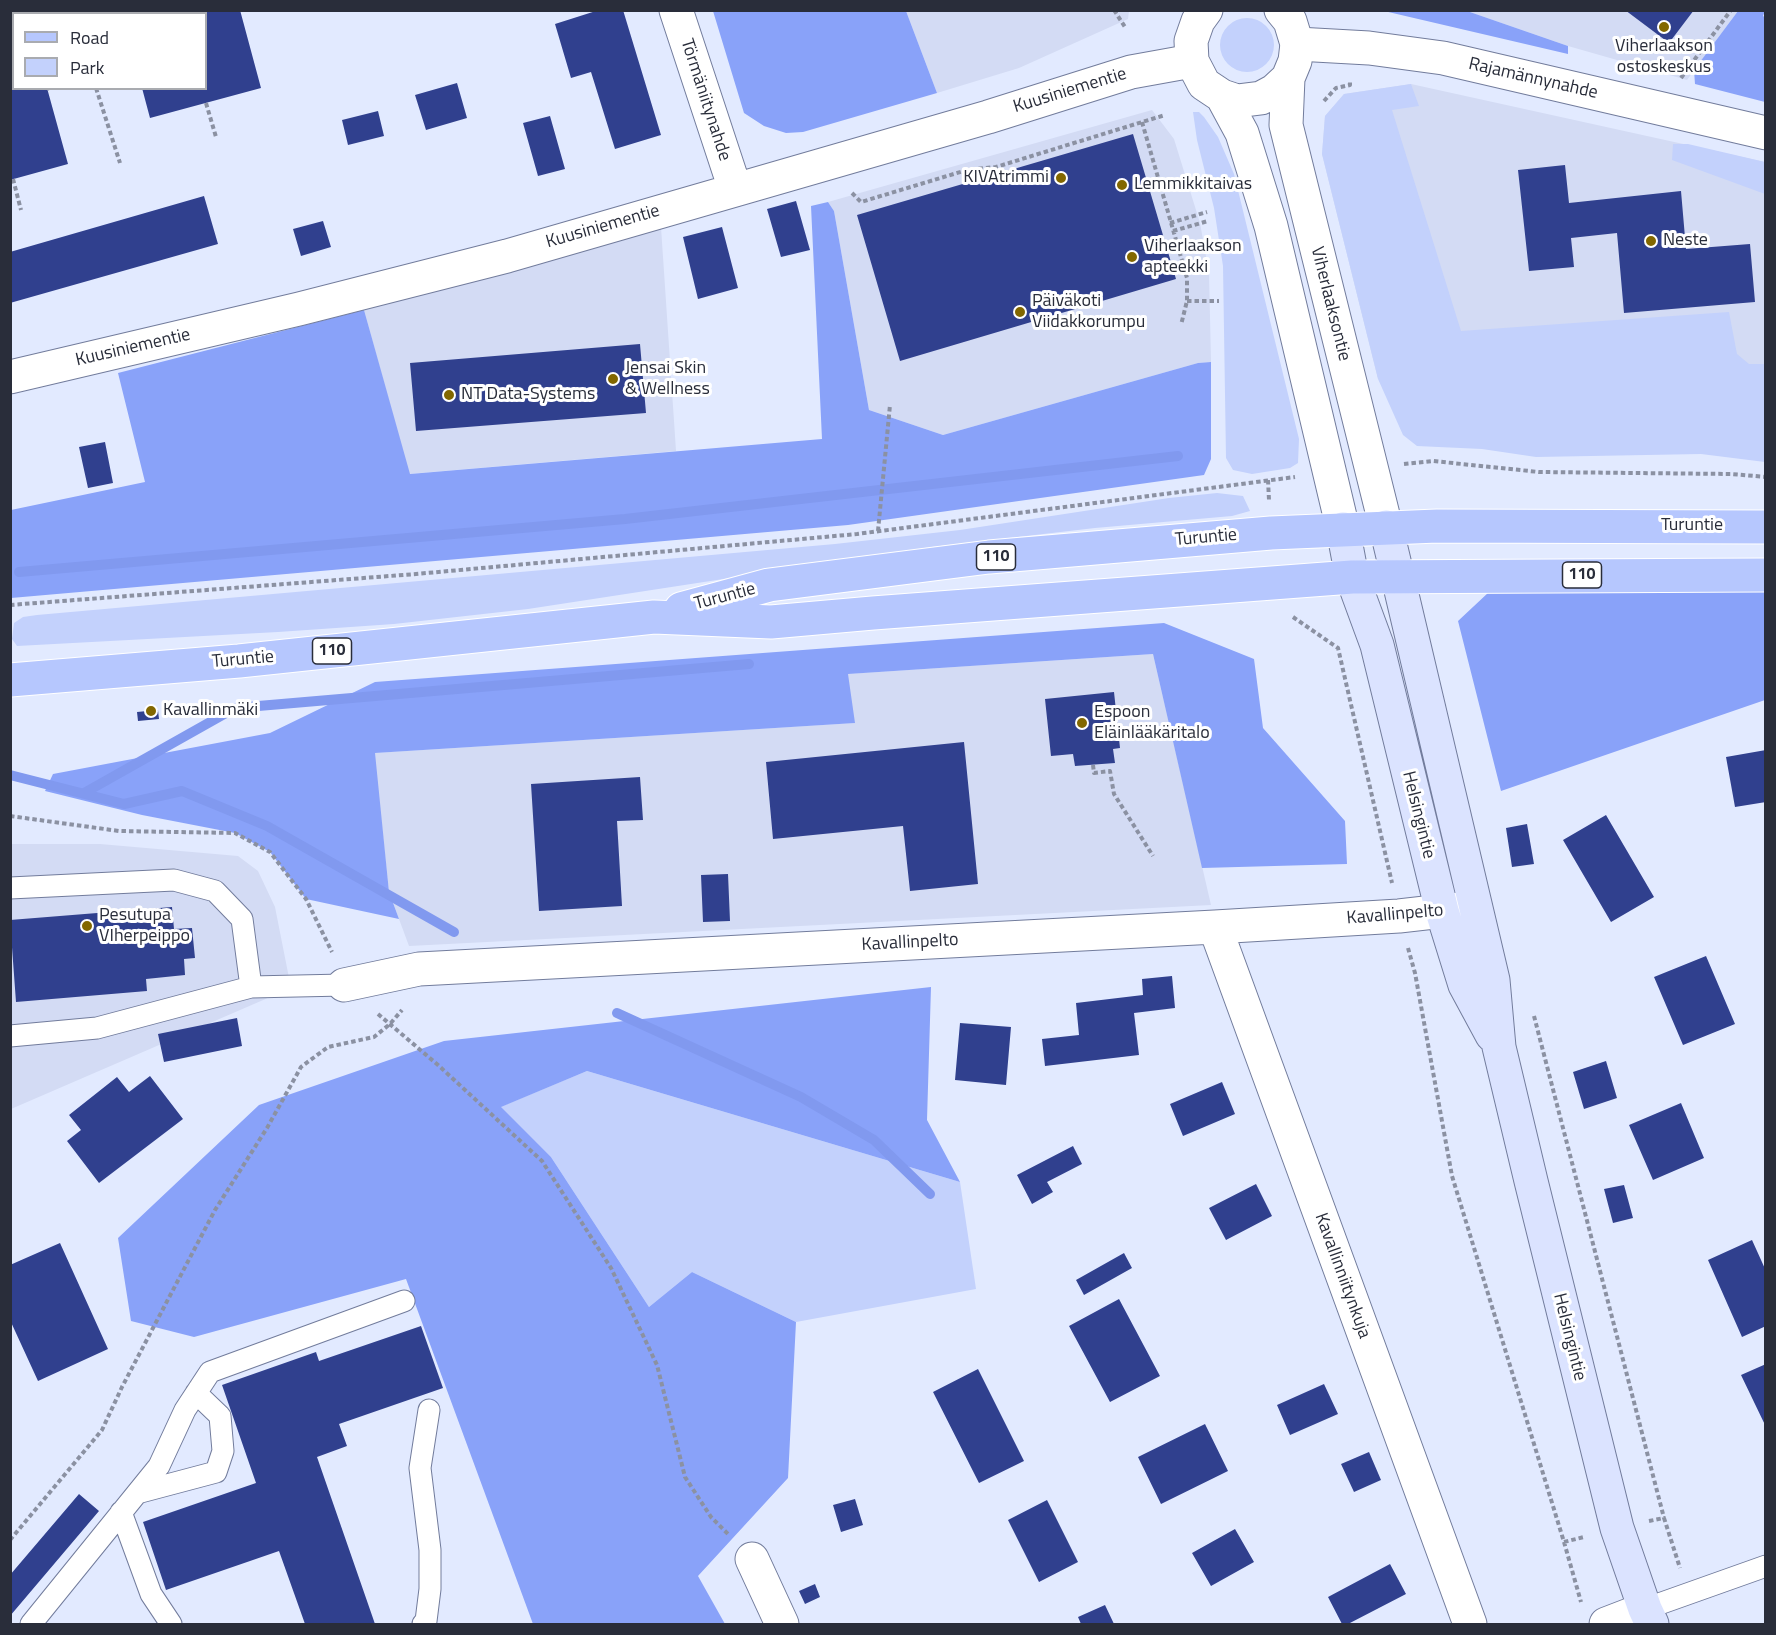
<!DOCTYPE html>
<html>
<head>
<meta charset="utf-8">
<style>
	body { margin:0 }
	#map { position:relative; width:1776px; height:1635px; overflow:hidden; background:#e2eaff; font-family:"Titillium Web",sans-serif }
	canvas { display:block }
	.frame { position:absolute; inset:0; border:12px solid #292d3a; pointer-events:none }
	.legend { position:absolute; left:12px; top:12px; width:195px; height:78px; box-sizing:border-box; background:#fff; border:2px solid #a9abb0; margin:0; padding:8px 10px; list-style:none; font-size:18px; color:#292d3a }
	.legend li { display:flex; align-items:center; gap:12px; height:30px }
	.legend b { width:30px; border:2px solid #a9abb0 }
</style>
</head>
<body>
<div id="map">
<canvas width="1776" height="1635"></canvas>
<div class="frame"></div>
<ul class="legend">
<li><b style="height:8px;background:#b6c7fe"></b>Road</li>
<li><b style="height:16px;background:#c3d1fc"></b>Park</li>
</ul>
</div>
<script>
const ctx = document.querySelector('canvas').getContext('2d');
ctx.lineJoin = 'round';
function paint(path, color) { ctx.fillStyle = color; ctx.fill(path, 'evenodd'); }
const toPath = rows => new Path2D(rows.map(r => 'M' + r).join(''));
function stroke(path, color, width, dash) { ctx.strokeStyle = color; ctx.lineWidth = width; ctx.lineCap = dash ? 'butt' : 'round'; ctx.setLineDash(dash || []); ctx.stroke(path); }
function drawText(font, color, halo, rows, align = 'center') {
  ctx.font = font + ' "Titillium Web",sans-serif'; ctx.lineWidth = 6; ctx.setLineDash([]); ctx.textBaseline = 'middle'; ctx.strokeStyle = halo; ctx.fillStyle = color; for (const [text, x, y, turn = 0] of rows) {
    ctx.save(); ctx.translate(x, y); ctx.rotate((+turn || 0) * Math.PI / 180); ctx.textAlign = isNaN(turn) ? turn : align; if (halo) ctx.strokeText(text, 0, 0); ctx.fillText(text, 0, 0); ctx.restore();
  }
}
const built = toPath([
	[906,11,1129,10,1129,11,1128,19,1019,68,937,93],
	[1467,11,1738,11,1687,80,1568,46],
	[1411,84,1765,162,1765,364,1378,379,1322,154,1325,116,1344,94],
	[1152,110,1174,139,1200,223,1209,273,1211,362,1198,363,943,435,869,410,834,211,828,202],
	[661,227,676,451,409,474,364,310],
	[1153,654,1211,905,409,946,389,892,374,753,854,723,847,674],
	[11,844,100,844,238,856,258,871,275,907,291,988,11,1109]
]);
const green = toPath([
	'1220 45a27 27 0 1 1 54 0a27 27 0 1 1-54 0Z',
	[1411,84,1419,106,1392,110,1461,331,1729,312,1737,354,1749,364,1765,364,1765,462,1701,454,1536,457,1482,449,1417,446,1403,435,1378,379,1322,154,1325,116,1344,94],
	[1193,112,1199,112,1204,117,1218,137,1234,174,1299,439,1298,463,1290,468,1252,474,1233,470,1226,458,1223,266,1214,208,1197,140],
	[1673,144,1688,144,1765,162,1765,194,1672,160],
	[1217,493,1243,496,1250,511,1232,516,1095,528,932,547,528,609,394,624,278,632,17,646,12,639,14,623,23,617,37,615,835,544,960,530,1169,498],
	[587,1071,960,1182,976,1289,796,1322,692,1272,649,1307,551,1157,500,1107]
]);
const forest = toPath([
	[713,11,906,11,937,93,803,132,786,133,764,126,744,113],
	[1384,11,1467,11,1568,46,1568,54],
	[1738,11,1765,11,1763,16,1766,18,1765,102,1695,84,1694,70],
	[828,202,834,211,869,410,943,435,1198,363,1211,362,1211,459,1204,475,848,525,11,598,11,510,145,482,118,373,364,310,410,474,822,439,811,206],
	[1765,586,1765,700,1501,791,1458,621,1489,592],
	[1164,623,1254,659,1263,728,1345,821,1347,864,1202,868,1153,654,848,674,855,723,375,753,389,892,399,919,306,899,270,852,235,833,142,815,45,791,53,774,270,733,375,682],
	[931,987,927,1120,960,1182,587,1071,501,1107,551,1157,649,1307,692,1272,796,1322,788,1478,698,1576,725,1624,533,1624,406,1279,194,1337,131,1321,118,1238,259,1105,444,1041]
]);
const stream = toPath([
	[19,572,625,519,1178,456],
	[10,775,124,804,182,791,267,826,454,932],
	[84,793,235,708,749,664],
	[617,1013,801,1097,874,1140,930,1194]
]);
const building = toPath([
	[121,10,240,10,261,88,150,118,142,88,206,88,206,14,122,14],
	[599,10,623,10,661,135,615,149,591,72,571,78,555,24],
	[1625,10,1694,10,1669,43],
	[14,60,14,88,47,88,68,164,10,180,10,61],
	[457,83,467,118,426,130,415,95],
	[378,111,384,136,348,145,342,120],
	[550,116,565,169,538,176,523,123],
	[1133,134,1176,279,900,361,857,215],
	[1565,165,1569,203,1681,191,1686,249,1750,244,1755,302,1624,313,1617,233,1571,238,1574,267,1529,271,1518,170],
	[204,196,218,244,10,303,10,252],
	[796,201,810,250,781,257,767,209],
	[323,221,331,247,301,256,293,229],
	[722,227,738,288,698,299,683,237],
	[640,344,646,413,416,431,410,363],
	[105,442,113,483,88,488,79,447],
	[1114,692,1120,748,1113,749,1115,763,1075,766,1073,754,1051,756,1045,699],
	[158,710,159,719,138,721,137,712],
	[964,742,978,884,910,891,903,826,773,839,766,762],
	[1766,750,1766,802,1735,807,1726,757],
	[640,777,643,820,617,821,622,906,539,911,531,784],
	[1606,815,1654,897,1611,922,1563,840],
	[1527,824,1534,864,1512,867,1506,828],
	[728,874,730,921,703,922,701,875],
	[172,907,174,929,192,928,195,958,184,959,185,975,146,979,147,991,16,1002,10,920],
	[1706,956,1735,1024,1683,1045,1654,977],
	[1172,976,1175,1008,1134,1013,1139,1055,1045,1066,1042,1039,1079,1035,1076,1003,1143,995,1142,979],
	[237,1018,242,1046,164,1062,158,1034],
	[960,1023,1011,1027,1006,1085,955,1080],
	[1606,1061,1617,1098,1584,1109,1573,1072],
	[150,1076,183,1119,99,1183,67,1141,81,1130,69,1115,117,1077,129,1092],
	[1222,1082,1235,1114,1183,1136,1170,1104],
	[1681,1103,1704,1158,1653,1180,1629,1125],
	[1073,1146,1082,1164,1047,1182,1053,1192,1032,1204,1017,1175],
	[1256,1184,1272,1216,1226,1240,1209,1208],
	[1624,1185,1633,1218,1613,1223,1604,1189],
	[1752,1240,1766,1271,1766,1326,1742,1337,1708,1260],
	[60,1243,108,1349,38,1381,10,1320,10,1265],
	[1124,1253,1132,1268,1084,1295,1076,1280],
	[1119,1299,1160,1376,1110,1402,1069,1326],
	[421,1326,443,1388,339,1424,347,1446,317,1457,375,1624,305,1624,279,1551,166,1590,143,1522,256,1483,222,1385,316,1352,319,1361],
	[1766,1364,1766,1427,1741,1375],
	[978,1369,1024,1461,979,1483,933,1392],
	[1324,1384,1338,1414,1290,1435,1277,1405],
	[1205,1424,1228,1471,1161,1504,1138,1457],
	[1369,1452,1381,1480,1354,1492,1341,1464],
	[79,1494,99,1511,10,1616,10,1575],
	[855,1499,863,1525,841,1532,833,1505],
	[1047,1500,1078,1562,1039,1582,1008,1520],
	[1235,1529,1254,1562,1211,1586,1192,1553],
	[1390,1564,1406,1594,1348,1624,1342,1624,1328,1597],
	[815,1584,820,1597,805,1604,799,1591],
	[1105,1605,1114,1624,1081,1624,1078,1617]
]);
const path = toPath([
	[1114,10,1125,27],
	[1681,78,1731,10],
	[96,88,120,163],
	[47,89,49,88],
	[1324,101,1336,88,1350,85,1350,80],
	[206,103,216,137],
	[1142,122,1187,278,1187,301,1181,325],
	[13,179,21,210],
	[852,193,861,202,967,170,996,167,1165,115],
	[1170,223,1207,212],
	[1173,231,1208,221],
	[1187,301,1219,301],
	[1404,464,1433,461,1539,472,1731,474,1766,477],
	[1268,480,1269,500],
	[878,531,890,405],
	[10,605,416,574,857,534,1295,477],
	[1293,617,1338,648,1392,883],
	[1093,765,1094,773,1110,771,1114,794,1153,856],
	[10,816,119,831,235,833,270,852,306,899,332,952],
	[1408,948,1415,973,1452,1176,1564,1542,1581,1602],
	[378,1014,438,1065,542,1161,611,1268,657,1365,685,1477,711,1517,729,1535],
	[1534,1016,1664,1518],
	[1649,1521,1664,1518,1680,1568],
	[10,1540,102,1430,122,1387,215,1210,267,1128,301,1067,328,1047,374,1037,390,1024,402,1010],
	[1564,1542,1584,1537]
]);
const service = toPath([
	[10,888,174,880,215,891,242,919,251,987],
	[10,1036,97,1028,251,987,344,985],
	[137,1493,216,1472,223,1451,220,1416,196,1393],
	[121,1512,151,1594,171,1624],
	[1645,1609,1766,1566],
	[31,1624,159,1466,185,1410,210,1372,404,1301],
	[423,1624,426,1621,430,1589,430,1550,420,1468,429,1410]
]);
const minor = toPath([
	[676,10,735,189],
	[1297,44,1369,48,1443,58,1766,133],
	[10,377,299,309,507,256,988,117,1131,72,1192,61],
	[1215,927,1470,1624],
	[344,985,419,969,1215,927,1399,916,1469,908],
	[752,1559,782,1624],
	[1606,1624,1645,1609]
]);
const tertiary = toPath([
	[1206,10,1198,21,1191,41,1192,61,1204,84,1222,96,1237,101,1261,98,1274,91,1288,78,1295,61,1297,44,1290,21,1281,10],
	[1288,78,1286,125,1386,527],
	[1222,96,1242,133,1271,226,1343,529]
]);
const secondary = toPath([
	[1386,527,1493,980,1499,1047,1531,1181,1617,1528,1645,1609,1652,1624],
	[1343,529,1352,577,1377,645,1442,911,1465,985,1492,1035]
]);
const primary = toPath([
	[681,609,769,585,989,557,1271,533,1437,526,1766,527],
	[10,680,239,661,654,617,771,622,873,613,1352,577,1766,575]
]);
const markers = [
	[1664,27,6,"#826700"],
	[1061,178,6,"#826700"],
	[1122,185,6,"#826700"],
	[1651,241,6,"#826700"],
	[1132,257,6,"#826700"],
	[1020,312,6,"#826700"],
	[613,379,6,"#826700"],
	[449,395,6,"#826700"],
	[151,711,6,"#826700"],
	[1082,723,6,"#826700"],
	[87,926,6,"#826700"]
];
const shields = [
	[996,557,39],
	[1582,575,39],
	[332,651,39]
];
const shieldNames = [
	["110",996,557],
	["110",1582,575],
	["110",332,651]
];
const poiNames = [
	["Viherlaakson",1664,47,"center"],
	["ostoskeskus",1664,68,"center"],
	["KIVAtrimmi",1049,178,"right"],
	["Lemmikkitaivas",1134,185],
	["Neste",1663,241],
	["Viherlaakson",1144,247],
	["apteekki",1144,268],
	["Päiväkoti",1032,302],
	["Viidakkorumpu",1032,323],
	["Jensai Skin",625,369],
	["& Wellness",625,390],
	["NT Data-Systems",461,395],
	["Kavallinmäki",163,711],
	["Espoon",1094,713],
	["Eläinlääkäritalo",1094,734],
	["Pesutupa",99,916],
	["VIherpeippo",99,937]
];
const streetNames = [
	["Rajamännynahde",1533,79,13],
	["Kuusiniementie",1070,91,-17],
	["Törmäniitynahde",705,100,72],
	["Kuusiniementie",603,227,-16],
	["Viherlaaksontie",1330,304,76],
	["Kuusiniementie",133,348,-13],
	["Turuntie",1692,526],
	["Turuntie",1206,538,-5],
	["Turuntie",725,597,-15],
	["Turuntie",243,660,-5],
	["Helsingintie",1418,815,76],
	["Kavallinpelto",1395,915,-5],
	["Kavallinpelto",910,943,-3],
	["Kavallinniitynkuja",1342,1276,70],
	["Helsingintie",1569,1337,76]
];
paint(built, '#d3dbf4');
paint(green, '#c3d1fc');
paint(forest, '#89a2f9');
stroke(stream, '#8199ef', 10);
paint(building, '#30408e');
stroke(service, '#727c9c', 23);
stroke(minor, '#727c9c', 35);
stroke(tertiary, '#727c9c', 35);
stroke(secondary, '#727c9c', 35);
stroke(primary, '#fff', 35);
stroke(path, '#8b91a2', 4, [4.5, 3]);
stroke(service, '#fff', 21);
stroke(minor, '#fff', 33);
stroke(tertiary, '#fff', 33);
stroke(secondary, '#dbe3ff', 33);
stroke(primary, '#b6c7fe', 33);
for (const [x, y, r, color] of markers) { const dot = new Path2D(); dot.arc(x, y, r, 0, 2 * Math.PI); ctx.fillStyle = color; ctx.fill(dot); stroke(dot, '#fff', 2); }
for (const [x, y, w] of shields) { const box = new Path2D(); box.roundRect(x - w / 2, y - 13, w, 26, 4.5); ctx.fillStyle = '#fff'; ctx.fill(box); stroke(box, '#292d3a', 1.5); }
drawText('bold 16px', '#292d3a', null, shieldNames);
drawText('18px', '#292d3a', '#fff', poiNames, 'left');
drawText('18px', '#292d3a', '#fff', streetNames);
</script>
</body>
</html>
